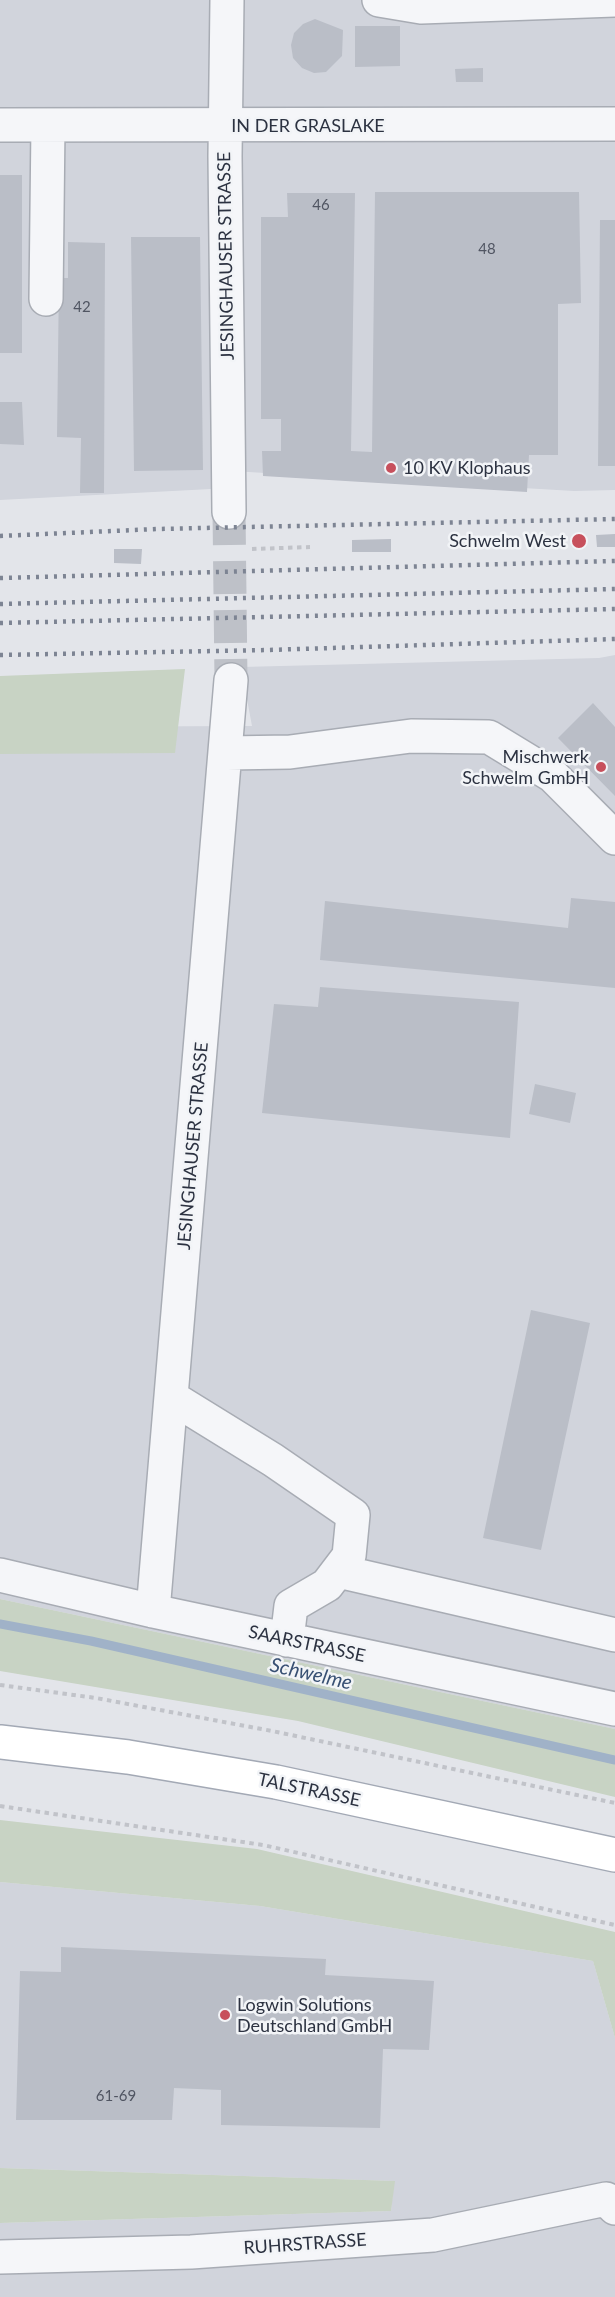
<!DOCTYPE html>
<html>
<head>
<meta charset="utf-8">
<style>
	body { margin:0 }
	canvas { display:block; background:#e3e5ea }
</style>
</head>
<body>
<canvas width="615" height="2297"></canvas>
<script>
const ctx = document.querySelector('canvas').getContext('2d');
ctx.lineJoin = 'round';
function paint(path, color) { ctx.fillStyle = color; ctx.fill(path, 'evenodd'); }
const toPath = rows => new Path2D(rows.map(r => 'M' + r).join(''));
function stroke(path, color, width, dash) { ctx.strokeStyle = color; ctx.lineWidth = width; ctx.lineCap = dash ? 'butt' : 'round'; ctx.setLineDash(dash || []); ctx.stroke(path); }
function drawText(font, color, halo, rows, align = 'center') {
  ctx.font = font + ' Lato,sans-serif'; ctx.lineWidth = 5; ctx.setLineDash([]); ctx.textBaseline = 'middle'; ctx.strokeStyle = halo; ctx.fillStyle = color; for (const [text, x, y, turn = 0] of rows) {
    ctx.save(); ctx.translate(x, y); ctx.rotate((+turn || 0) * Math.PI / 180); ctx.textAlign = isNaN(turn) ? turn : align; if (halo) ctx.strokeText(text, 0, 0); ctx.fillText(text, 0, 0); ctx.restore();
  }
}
const built = toPath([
	[0,0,615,0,615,490,574,491,214,470,211,489,0,500],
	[615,655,615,1729,0,1599,0,727,252,726,241,667,599,658],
	[0,1882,260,1906,593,1961,615,2038,615,2297,0,2297,0,2223,391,2211,394,2181,0,2168]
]);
const green = toPath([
	[185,669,175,753,0,754,0,676],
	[0,1599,615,1729,615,1797,298,1721,0,1671],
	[0,1820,257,1849,615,1932,615,2038,593,1961,260,1906,0,1882],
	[0,2168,395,2181,391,2211,0,2223]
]);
const stream = toPath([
	[0,1624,91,1641,615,1760]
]);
const building = toPath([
	[315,19,343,30,342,56,326,72,314,73,302,68,293,58,291,45,294,33,303,24],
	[355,26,400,26,400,66,355,67],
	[483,68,483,82,456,82,455,69],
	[0,175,22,175,22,353,0,353],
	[375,192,579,192,581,303,558,304,558,455,529,455,527,492,263,476,262,451,281,451,281,419,261,419,261,217,288,217,287,193,355,193,351,451,372,452],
	[600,220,615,220,615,466,598,466],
	[131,237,200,237,203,470,134,471],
	[68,242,105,243,104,493,80,493,81,438,57,437,59,278,68,278],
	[0,402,22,402,24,445,0,444],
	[615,534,615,547,597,547,596,535],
	[391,539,391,552,352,552,352,540],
	[114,549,142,549,141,564,114,563],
	[593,703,615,727,615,796,558,738],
	[571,898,615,902,615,988,320,960,325,901,568,928],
	[320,987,519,1002,510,1138,262,1113,274,1004,318,1007],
	[535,1084,576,1093,570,1123,529,1114],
	[531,1310,590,1323,541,1550,483,1538],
	[61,1947,326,1959,325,1975,434,1981,429,2050,383,2049,380,2128,221,2125,221,2090,174,2088,172,2120,16,2120,20,1971,61,1972]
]);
const minorTunnel = toPath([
	[229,512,231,680]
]);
const path = toPath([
	[252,549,310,547],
	[0,1685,96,1698,272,1731,615,1803],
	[0,1806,263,1845,615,1925]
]);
const minor = toPath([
	[227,0,225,156,229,512],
	[379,0,421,7,615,0],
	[0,125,615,124],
	[46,299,48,125],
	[227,753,290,752,411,736,489,737,553,776,615,838],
	[171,1397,273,1460,353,1515,349,1556,327,1585,291,1606,287,1640],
	[338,1571,615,1635],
	[0,1575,153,1611,615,1709],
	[153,1611,231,680],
	[0,2257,191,2252,433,2235,606,2199,615,2208]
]);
const major = toPath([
	[0,1742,128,1757,276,1782,615,1855]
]);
const rail = toPath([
	[0,536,157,529,615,519],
	[0,578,615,561],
	[0,604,615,589],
	[0,623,615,609],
	[0,655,268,650,615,639]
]);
const markers = [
	[391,468,6,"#c7505c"],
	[579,541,8,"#c7505c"],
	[601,767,6,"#c7505c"],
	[225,2015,6,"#c7505c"]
];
const numberNames = [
	["46",321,205],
	["48",487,249],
	["42",82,307],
	["61-69",116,2096]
];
const streetNames = [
	["IN DER GRASLAKE",308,126],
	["JESINGHAUSER STRASSE",226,256,-91],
	["JESINGHAUSER STRASSE",193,1146,-85],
	["SAARSTRASSE",307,1644,12],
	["TALSTRASSE",309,1790,12],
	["RUHRSTRASSE",305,2244,-4]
];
const poiNames = [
	["10 KV Klophaus",403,468],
	["Schwelm West",566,541,"right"],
	["Mischwerk",589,757,"right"],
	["Schwelm GmbH",589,778,"right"],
	["Logwin Solutions",237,2005],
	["Deutschland GmbH",237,2026]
];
const waterNames = [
	["Schwelme",311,1674,13]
];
paint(built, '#d1d4dc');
paint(green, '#c8d3c4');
stroke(stream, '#a0b2c8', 9);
paint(building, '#babec7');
stroke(minorTunnel, '#bec1c8', 33, [33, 16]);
stroke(minor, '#a8acb4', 36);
stroke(major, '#a3a9b5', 36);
stroke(path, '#c1c3c9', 4, [4.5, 4.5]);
stroke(minor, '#f5f6f9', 33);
stroke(major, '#fff', 33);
stroke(rail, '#7d8493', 4.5, [3, 6]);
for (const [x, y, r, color] of markers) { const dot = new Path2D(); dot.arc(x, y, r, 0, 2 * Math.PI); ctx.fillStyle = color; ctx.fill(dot); stroke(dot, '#f2f4f7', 2); }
drawText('15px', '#505562', null, numberNames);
drawText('18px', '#2c3241', '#f2f4f7', streetNames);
drawText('18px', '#2c3241', '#f2f4f7', poiNames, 'left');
drawText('italic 20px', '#385073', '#f2f4f7', waterNames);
</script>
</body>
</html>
